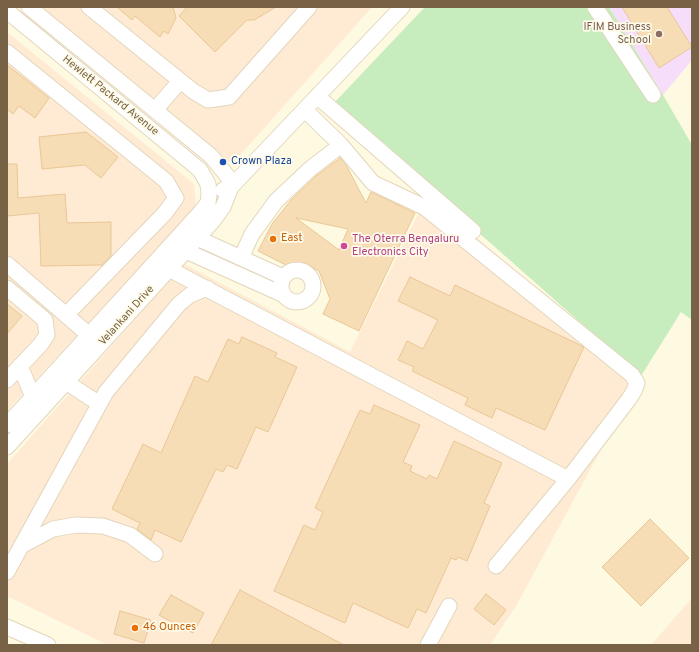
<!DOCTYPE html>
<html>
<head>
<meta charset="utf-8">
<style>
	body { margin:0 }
	#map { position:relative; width:699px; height:652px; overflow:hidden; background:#fef9e1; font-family:Overpass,sans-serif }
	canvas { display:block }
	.frame { position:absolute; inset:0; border:8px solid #776245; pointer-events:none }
</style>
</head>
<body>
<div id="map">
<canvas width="699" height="652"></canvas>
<div class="frame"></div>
</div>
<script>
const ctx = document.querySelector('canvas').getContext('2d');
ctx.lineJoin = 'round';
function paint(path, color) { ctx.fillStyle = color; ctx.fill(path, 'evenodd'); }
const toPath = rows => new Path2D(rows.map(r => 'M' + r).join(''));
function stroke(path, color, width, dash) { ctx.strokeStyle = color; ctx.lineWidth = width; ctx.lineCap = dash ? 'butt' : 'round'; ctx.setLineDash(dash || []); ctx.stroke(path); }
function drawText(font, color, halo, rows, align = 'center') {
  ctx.font = font + ' Overpass,sans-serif'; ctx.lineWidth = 3.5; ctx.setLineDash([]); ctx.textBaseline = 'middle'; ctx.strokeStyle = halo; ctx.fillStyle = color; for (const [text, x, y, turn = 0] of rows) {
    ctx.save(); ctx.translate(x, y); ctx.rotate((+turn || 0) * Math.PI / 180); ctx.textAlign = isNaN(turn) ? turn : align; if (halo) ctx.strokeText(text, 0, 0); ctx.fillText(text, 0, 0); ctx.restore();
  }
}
const commercial = toPath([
	[39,7,372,7,232,164],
	[7,32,194,184,196,206,7,411],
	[427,196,641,376,516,606,490,645,108,645,7,596,7,464,184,264,350,352],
	[692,598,692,645,651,645]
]);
const education = toPath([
	[609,7,692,7,692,60,663,95]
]);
const green = toPath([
	[425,7,609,7,663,95,692,145,692,320,681,312,641,376,333,104]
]);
const building = toPath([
	[117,7,173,7,176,18,168,34,164,31,160,37,135,16,132,20,117,7],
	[187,7,276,7,254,20,247,20,215,52,179,16,187,7],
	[622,7,667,7,692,47,659,68,622,7],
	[7,65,49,98,35,118,19,106,13,114,7,109,7,65],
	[86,132,118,157,101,178,85,165,42,169,39,137,86,132],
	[340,158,346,165,366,203,371,192,415,213,359,331,323,314,330,299,319,271,305,263,295,266,294,269,258,251,272,224,291,200,316,176,340,158],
	[296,218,348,229,339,250,296,218],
	[7,164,17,164,18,198,65,194,67,223,111,222,111,256,102,265,41,266,39,213,7,216,7,164],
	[410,277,450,296,455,285,584,347,545,430,496,408,492,418,465,405,468,398,412,371,414,367,398,360,407,341,423,349,438,320,398,301,410,277],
	[7,304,22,316,7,334,7,304],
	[242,337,277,353,275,357,297,367,268,432,256,427,237,469,227,465,223,472,216,469,181,542,155,530,151,540,137,529,140,523,112,509,143,444,161,453,195,376,208,382,228,339,239,344,242,337],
	[374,405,420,425,403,462,412,466,410,471,427,479,429,475,437,479,454,441,502,463,484,503,490,506,467,561,458,557,456,560,451,558,426,613,417,609,408,628,353,603,345,623,274,591,304,525,315,530,323,512,315,508,360,410,370,414,374,405],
	[650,519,689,558,641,606,602,567,650,519],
	[240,590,344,645,211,645,240,590],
	[486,594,506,610,494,625,474,609,486,594],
	[171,595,204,613,193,633,159,615,171,595],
	[120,611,151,620,144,643,114,634,120,611]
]);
const minor = toPath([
	[89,7,193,91,208,100,229,97,309,7],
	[595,7,653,95],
	[7,11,200,170,208,184,209,195,208,203,199,214,7,425],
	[7,52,166,181,176,198,165,213,66,315],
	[318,97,473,231],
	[155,110,180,81],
	[305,110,341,145,373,183,424,207,632,375,637,383,634,391,629,399,568,479,496,566],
	[223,190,231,187,402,7],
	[197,238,283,277],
	[186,251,284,295],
	[241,258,252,234,276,201,310,169,341,145],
	[7,264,89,335],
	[169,269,568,479],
	'281 286a16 16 0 1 1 32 0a16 16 0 1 1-32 0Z',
	[7,288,45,320,47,335,41,344,7,380],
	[20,366,33,397],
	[66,382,98,403],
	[7,447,212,222,223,207,231,187,228,177,211,156,29,7],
	[21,546,53,529,76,525,103,526,130,535,155,554],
	[7,572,106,392,179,304,190,295,207,288],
	[7,627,48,645],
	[428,645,449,606]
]);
const markers = [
	[659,34,4,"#8d6e63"],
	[223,162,4,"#1a4fb4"],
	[273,239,4,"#e8710a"],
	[344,246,4,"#d1479c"],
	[135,628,4,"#e8710a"]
];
const educationNames = [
	["IFIM Business",651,28],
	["School",651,41]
];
const streetNames = [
	["Hewlett Packard Avenue",110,96,39],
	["Velankani Drive",127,316,-48]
];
const transitNames = [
	["Crown Plaza",231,162]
];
const foodNames = [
	["East",281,239],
	["46 Ounces",143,628]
];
const hotelNames = [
	["The Oterra Bengaluru",352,240],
	["Electronics City",352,253]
];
paint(commercial, '#ffead4');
paint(education, '#f6defa');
paint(green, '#c7edbe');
paint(building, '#f6ddb6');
stroke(building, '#eac795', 1);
stroke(minor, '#e3d6bc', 17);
stroke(minor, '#fff', 15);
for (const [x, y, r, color] of markers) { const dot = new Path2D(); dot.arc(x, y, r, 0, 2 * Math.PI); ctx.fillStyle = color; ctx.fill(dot); stroke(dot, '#fffbe9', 1.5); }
drawText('11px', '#785e54', '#fffbe9', educationNames, 'right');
drawText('11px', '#776245', '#fffbe9', streetNames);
drawText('11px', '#164399', '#fffbe9', transitNames, 'left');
drawText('11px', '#c56008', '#fffbe9', foodNames, 'left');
drawText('11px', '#b23c85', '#fffbe9', hotelNames, 'left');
</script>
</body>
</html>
